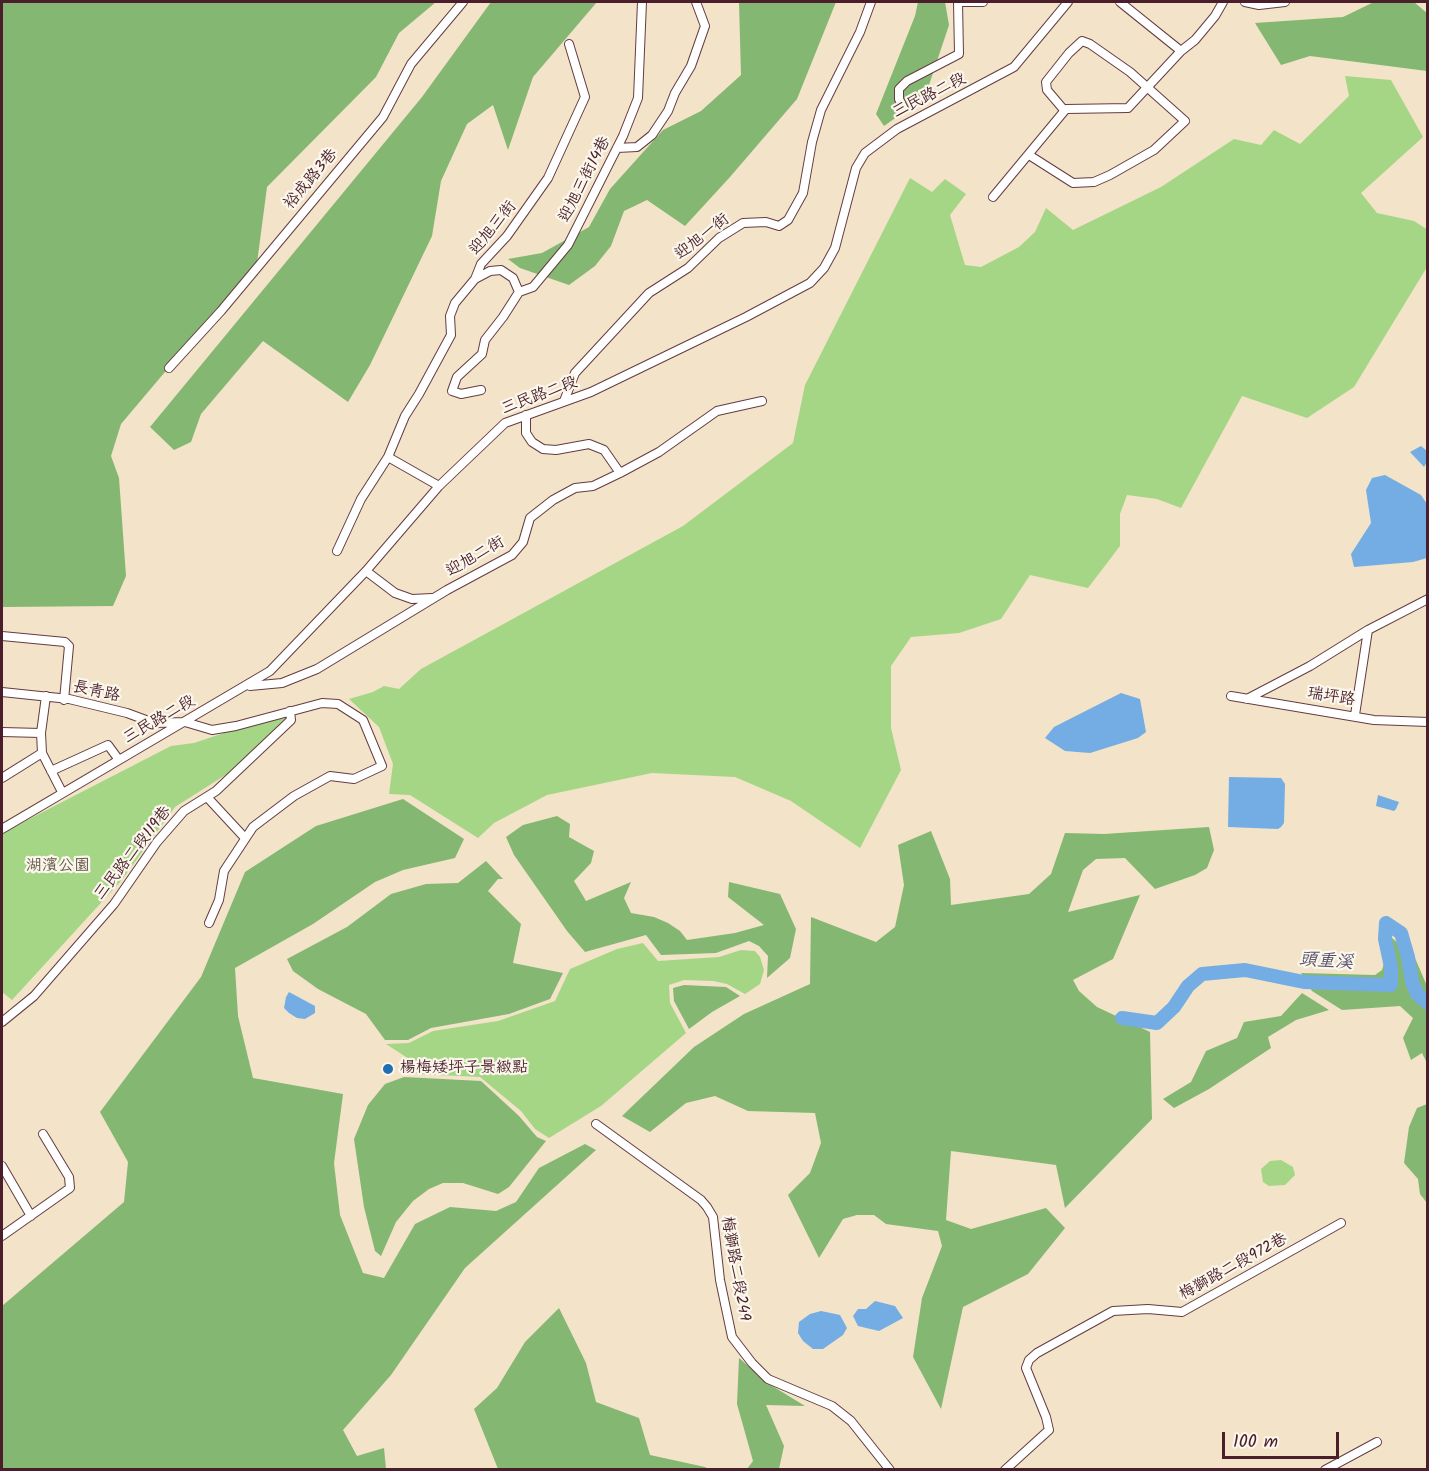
<!DOCTYPE html>
<html>
<head>
<meta charset="utf-8">
<style>
	body { margin:0 }
	#map { position:relative; width:1429px; height:1471px; overflow:hidden; background:#f3e3c8; font-family:Kalam,sans-serif }
	canvas { display:block }
	.frame { position:absolute; inset:0; border:3px solid #4a1f2b; pointer-events:none }
	.scale { position:absolute; left:1222px; top:1432px; width:117px; height:27px; box-sizing:border-box; border:3px solid #4a1f2b; border-top:0; padding-left:8px; font-size:18px; line-height:21px; white-space:nowrap; color:#4a1f2b; -webkit-text-stroke:4px #fbf7ec; paint-order:stroke }
</style>
</head>
<body>
<div id="map">
<canvas width="1429" height="1471"></canvas>
<div class="frame"></div>
<div class="scale">100 m</div>
</div>
<script>
const ctx = document.querySelector('canvas').getContext('2d');
ctx.lineJoin = 'round';
function paint(path, color) { ctx.fillStyle = color; ctx.fill(path, 'evenodd'); }
const toPath = rows => new Path2D(rows.map(r => 'M' + r).join(''));
function stroke(path, color, width, dash) { ctx.strokeStyle = color; ctx.lineWidth = width; ctx.lineCap = dash ? 'butt' : 'round'; ctx.setLineDash(dash || []); ctx.stroke(path); }
function drawText(font, color, halo, rows, align = 'center') {
  ctx.font = font + ' Kalam,"LXGW WenKai TC",sans-serif'; ctx.lineWidth = 4.5; ctx.setLineDash([]); ctx.textBaseline = 'middle'; ctx.strokeStyle = halo; ctx.fillStyle = color; for (const [text, x, y, turn = 0] of rows) {
    ctx.save(); ctx.translate(x, y); ctx.rotate((+turn || 0) * Math.PI / 180); ctx.textAlign = isNaN(turn) ? turn : align; if (halo) ctx.strokeText(text, 0, 0); ctx.fillText(text, 0, 0); ctx.restore();
  }
}
const green = toPath([
	[1345,76,1391,80,1423,137,1361,193,1377,213,1414,221,1428,230,1427,267,1354,387,1307,418,1242,396,1181,508,1157,499,1127,495,1120,514,1120,546,1088,588,1030,575,1001,619,959,633,911,637,891,666,891,728,901,770,860,848,791,801,735,777,652,773,547,795,494,823,478,838,410,795,389,794,393,764,379,727,349,699,373,692,384,686,399,689,421,669,683,526,793,443,805,385,910,178,932,192,945,179,966,194,950,215,965,265,981,267,1019,247,1035,232,1046,208,1073,230,1161,187,1234,139,1261,145,1274,130,1300,144,1349,96],
	[289,717,227,774,175,807,121,881,12,1000,2,992,2,833,171,746,194,743,242,727],
	[643,943,658,961,719,957,741,950,755,951,760,957,764,970,760,984,745,994,727,984,713,981,684,980,669,985,670,1003,686,1033,601,1106,549,1138,535,1129,521,1111,480,1077,417,1074,406,1057,386,1044,409,1043,433,1031,498,1021,555,1001,570,969,617,949],
	[1281,1160,1293,1167,1295,1175,1285,1185,1269,1186,1263,1182,1261,1169,1270,1161]
]);
const forest = toPath([
	[2,2,436,2,399,33,376,77,267,187,257,263,121,424,111,456,119,478,126,576,113,606,2,607],
	[491,2,597,2,533,77,508,150,493,105,467,124,441,181,432,236,370,365,348,402,263,341,201,414,191,442,174,450,150,427,422,97],
	[739,2,836,2,797,99,730,177,685,226,647,200,624,211,611,246,595,266,569,285,520,268,508,259,542,253,589,227,610,189,663,130,701,111,741,75],
	[918,2,945,2,949,25,925,97,884,126,876,114,915,16],
	[1374,2,1414,2,1427,13,1427,71,1310,56,1281,65,1255,23,1343,17],
	[403,799,464,839,455,858,403,870,375,882,313,924,235,968,238,1016,253,1078,343,1094,334,1163,340,1215,363,1273,384,1278,415,1224,450,1207,496,1211,516,1202,539,1168,585,1144,596,1150,465,1268,391,1375,343,1430,357,1456,384,1448,386,1469,2,1469,2,1306,124,1202,128,1162,100,1112,201,977,245,872,316,826],
	[557,816,570,824,569,837,594,851,591,863,574,881,586,901,631,882,624,898,631,913,654,917,668,923,680,931,687,940,735,933,764,925,728,897,729,882,780,894,796,929,790,958,767,978,768,956,759,946,749,941,716,953,661,955,646,935,585,952,567,931,514,855,506,837,523,825],
	[1209,827,1214,850,1207,868,1195,875,1155,889,1125,858,1096,859,1083,870,1068,912,1140,895,1113,959,1073,980,1079,991,1097,1007,1150,1032,1152,1119,1065,1208,1056,1165,951,1151,946,1220,971,1229,1046,1208,1065,1228,1028,1274,963,1307,941,1409,913,1357,922,1298,942,1246,938,1231,886,1224,874,1215,857,1215,843,1219,819,1258,788,1195,810,1173,821,1143,815,1113,748,1111,715,1096,686,1103,650,1132,622,1116,694,1047,744,1014,810,984,811,917,876,942,895,927,904,885,898,845,931,831,950,879,951,905,1029,894,1051,874,1065,833,1104,834],
	[486,861,503,879,498,879,488,891,521,924,513,963,563,973,550,999,509,1014,431,1028,408,1040,385,1040,366,1014,318,989,293,971,287,959,347,927,391,894,426,884,458,883],
	[1392,938,1415,958,1427,986,1427,1063,1422,1053,1411,1060,1403,1038,1413,1018,1400,1006,1342,1010,1312,991,1301,973,1375,975,1382,970],
	[684,985,726,987,740,996,712,1012,689,1029,674,1001,673,988],
	[1302,993,1329,1010,1296,1020,1268,1037,1271,1048,1209,1089,1174,1108,1163,1099,1191,1082,1206,1051,1237,1038,1244,1022,1281,1016],
	[404,1077,481,1081,519,1116,537,1137,546,1141,509,1187,498,1194,463,1183,443,1183,429,1189,413,1201,396,1222,381,1256,375,1251,364,1207,354,1139,368,1105,385,1084],
	[1427,1104,1427,1203,1420,1194,1418,1179,1404,1163,1409,1127,1417,1108],
	[559,1308,586,1363,596,1402,639,1418,650,1455,705,1467,708,1469,498,1469,474,1409,497,1388,525,1342],
	[739,1358,769,1384,805,1406,766,1405,784,1446,779,1469,747,1469,753,1461,737,1404]
]);
const water = toPath([
	[1421,446,1427,451,1427,462,1424,467,1410,452],
	[1385,475,1421,495,1427,504,1427,558,1413,562,1354,567,1351,554,1371,523,1366,490,1372,478],
	[1121,693,1140,699,1146,732,1138,738,1090,753,1065,751,1045,738,1054,727],
	[1229,777,1281,778,1285,784,1284,823,1281,827,1278,829,1228,827],
	[1378,795,1399,802,1396,809,1394,811,1376,806],
	[289,992,315,1006,315,1013,305,1019,297,1018,289,1013,284,1008,286,997],
	[875,1301,895,1306,903,1318,879,1331,858,1326,853,1316,858,1309,866,1309],
	[821,1311,840,1315,847,1328,843,1335,823,1349,813,1349,803,1341,798,1333,799,1322,810,1314]
]);
const river = toPath([
	[1122,1018,1157,1023,1174,1007,1188,986,1202,974,1245,970,1304,982,1391,985,1391,967,1385,939,1386,923,1401,933,1408,957,1412,982,1417,994,1428,1003]
]);
const minor = toPath([
	[958,2,983,2],
	[1120,2,1181,51],
	[1245,2,1259,5,1285,2],
	[904,109,899,99,899,89,907,81,959,54,958,2],
	[617,148,637,147,652,135,668,111,675,93,691,66,705,26,696,2],
	[1029,155,1073,183,1094,182,1110,175,1154,150,1185,121,1130,72,1090,44,1082,41,1069,53,1046,82,1047,90,1064,110],
	[993,197,1066,109,1128,108,1181,51,1195,40,1215,16,1223,2],
	[475,279,490,271,501,270,513,278,519,292,533,287,568,245,623,136,638,98,642,2],
	[169,368,221,311,383,117,411,64,463,2],
	[481,390,461,394,452,391,457,377,482,354,485,340,503,317,519,292],
	[564,401,575,373,649,293,688,268,719,238,743,223,766,222,779,226,788,220,803,193,812,142,821,110,860,32,871,2],
	[526,415,526,433,532,442,543,449,556,450,589,444,604,450,620,473],
	[439,486,388,457,405,416,419,394,451,335,450,316,455,303,475,279,481,264,507,236,548,178,585,97,569,44],
	[337,551,361,499,388,457],
	[366,571,395,593,412,599,432,598],
	[2,636,65,642,69,646,64,700],
	[250,686,282,683,317,669,447,590,512,555,523,542,530,518,553,500,575,488,593,486,620,473,659,452,717,411,762,401],
	[2,692,69,699,127,713,154,723,185,722,212,730,236,726,322,703,338,704,363,720,382,766,354,779,330,776,294,796,253,827,224,871,219,900,209,923],
	[46,696,41,733,42,753,62,792],
	[1231,696,1374,720,1428,722],
	[1247,699,1310,666,1368,630],
	[1355,715,1368,630,1428,599],
	[2,732,41,733],
	[51,771,108,745,119,760],
	[2,778,42,753],
	[207,797,245,838],
	[2,829,270,671,366,571,439,486,505,423,591,392,746,317,810,283,824,268,835,248,856,168,865,153,897,129,1014,67,1068,2],
	[2,1022,34,996,114,904,157,842,184,811,216,791,291,720,290,711],
	[596,1124,701,1200,707,1207,713,1217,720,1280,732,1337,752,1363,768,1379,832,1406,851,1421,890,1470],
	[2,1166,31,1216],
	[2,1236,70,1188,69,1177,43,1134],
	[1005,1470,1049,1430,1046,1417,1026,1368,1029,1360,1037,1353,1113,1311,1148,1309,1182,1312,1341,1223],
	[1325,1470,1377,1442]
]);
const markers = [
	[388,1069,6,"#1f6fb2"]
];
const streetNames = [
	["三民路二段",930,97,-27],
	["裕成路3巷",312,180,-50],
	["迎旭三街14巷",586,180,-63],
	["迎旭三街",494,229,-51],
	["迎旭一街",703,238,-38],
	["三民路二段",540,397,-21],
	["迎旭二街",476,558,-30],
	["長青路",96,693,12],
	["瑞坪路",1331,698,9],
	["三民路二段",160,721,-30],
	["三民路二段119巷",134,854,-52],
	["梅獅路二段972巷",1234,1268,-29],
	["梅獅路二段249",734,1269,80]
];
const parkNames = [
	["湖濱公園",58,867]
];
const poiNames = [
	["楊梅矮坪子景緻點",400,1069]
];
const waterNames = [
	["頭重溪",1326,963,4]
];
paint(green, '#a5d685');
paint(forest, '#84b772');
paint(water, '#73ade3');
stroke(river, '#73ade3', 14);
stroke(minor, '#633c43', 10);
stroke(minor, '#fff', 8);
for (const [x, y, r, color] of markers) { const dot = new Path2D(); dot.arc(x, y, r, 0, 2 * Math.PI); ctx.fillStyle = color; ctx.fill(dot); stroke(dot, '#fbf7ec', 2); }
drawText('16px', '#4a1f2b', '#fbf7ec', streetNames);
drawText('16px', '#655646', '#fbf7ec', parkNames);
drawText('16px', '#4a1f2b', '#fbf7ec', poiNames, 'left');
drawText('italic 18px', '#58516b', '#fbf7ec', waterNames);
</script>
</body>
</html>
